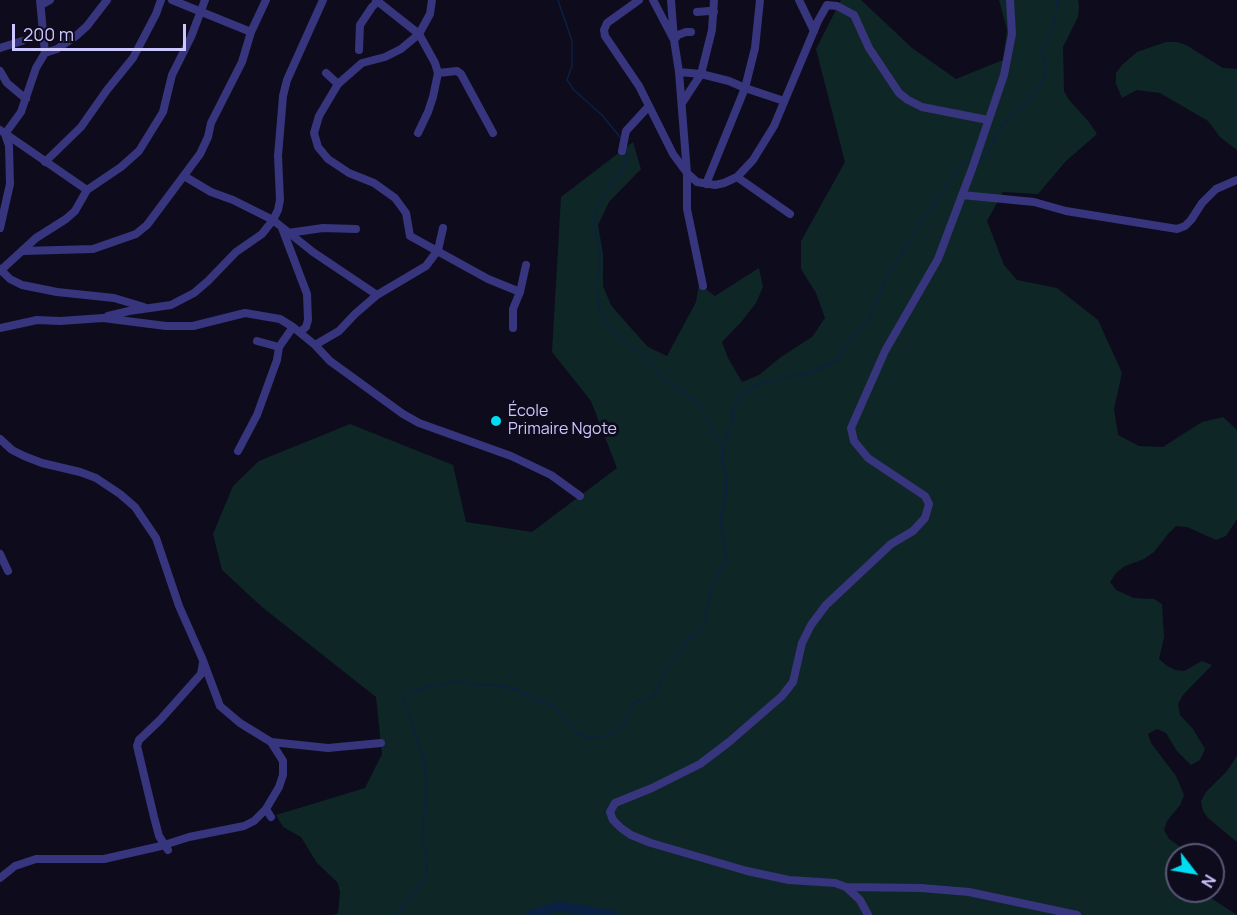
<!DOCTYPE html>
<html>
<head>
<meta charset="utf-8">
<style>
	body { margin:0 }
	#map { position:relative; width:1237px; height:915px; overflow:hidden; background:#0e0b1d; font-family:Manrope,sans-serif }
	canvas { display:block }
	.north { position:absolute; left:1165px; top:843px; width:60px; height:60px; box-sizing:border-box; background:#0e0b1d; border:2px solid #5a5677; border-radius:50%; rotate:121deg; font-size:16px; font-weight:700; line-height:24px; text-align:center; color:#cdc7ff }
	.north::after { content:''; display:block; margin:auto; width:21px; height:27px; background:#00ddf2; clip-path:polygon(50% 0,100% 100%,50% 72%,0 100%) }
	.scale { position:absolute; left:12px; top:24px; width:174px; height:27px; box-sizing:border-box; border:3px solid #cdc7ff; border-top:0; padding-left:8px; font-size:18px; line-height:21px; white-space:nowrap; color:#cdc7ff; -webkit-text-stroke:4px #0e0b1d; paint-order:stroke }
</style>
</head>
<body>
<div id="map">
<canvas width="1237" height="915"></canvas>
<div class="north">N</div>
<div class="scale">200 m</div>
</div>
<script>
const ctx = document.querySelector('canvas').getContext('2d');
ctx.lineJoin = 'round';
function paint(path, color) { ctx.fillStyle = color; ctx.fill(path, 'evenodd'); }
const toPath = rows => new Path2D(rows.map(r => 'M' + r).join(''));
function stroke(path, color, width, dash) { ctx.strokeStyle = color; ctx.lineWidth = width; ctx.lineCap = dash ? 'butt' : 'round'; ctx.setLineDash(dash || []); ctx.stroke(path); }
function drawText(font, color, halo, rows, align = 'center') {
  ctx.font = font + ' Manrope,sans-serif'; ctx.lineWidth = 6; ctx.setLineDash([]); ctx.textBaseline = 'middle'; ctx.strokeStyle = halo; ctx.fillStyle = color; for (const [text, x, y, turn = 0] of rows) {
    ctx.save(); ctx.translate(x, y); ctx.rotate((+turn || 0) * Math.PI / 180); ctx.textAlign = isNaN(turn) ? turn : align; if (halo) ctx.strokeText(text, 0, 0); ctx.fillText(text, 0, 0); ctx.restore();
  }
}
const green = toPath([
	[841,0,861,0,912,48,956,79,1003,60,1007,30,999,0,1078,0,1079,6,1078,17,1063,47,1064,91,1069,100,1089,122,1097,134,1066,161,1038,194,1003,192,987,221,1004,265,1017,280,1057,288,1098,320,1122,373,1114,409,1118,435,1139,446,1163,447,1202,422,1223,417,1237,430,1237,519,1226,536,1216,540,1187,527,1176,526,1169,533,1154,552,1144,559,1125,566,1116,573,1110,582,1116,590,1134,598,1154,599,1162,604,1164,637,1159,659,1166,665,1175,670,1184,671,1202,661,1212,665,1183,695,1178,704,1180,715,1193,729,1205,749,1200,760,1191,765,1177,751,1166,733,1157,729,1148,734,1151,743,1176,776,1184,795,1180,805,1167,821,1164,830,1169,839,1192,855,1177,855,1177,891,1200,891,1237,915,334,915,338,913,340,892,338,883,317,863,301,837,283,827,276,815,365,788,382,754,376,697,262,607,222,570,213,534,233,486,259,461,350,424,453,465,466,522,532,532,617,468,591,401,552,352,561,197,633,142,641,169,609,202,598,225,603,254,603,286,611,305,630,327,648,347,667,356,696,302,699,284,715,296,759,268,763,287,756,303,742,321,722,342,728,358,742,382,759,375,781,357,812,337,825,318,816,293,801,269,801,241,845,162,816,49],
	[1166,42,1177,42,1186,45,1223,68,1237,69,1237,150,1220,137,1208,121,1160,93,1137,90,1122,98,1116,84,1116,73,1122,65,1137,52],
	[1237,756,1237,842,1208,818,1203,811,1201,801,1206,792,1227,771]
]);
const stream = toPath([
	[558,0,572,41,572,66,567,80,574,90,602,115,620,137],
	[626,149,627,154,622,170,604,194,596,212,594,226,600,250,600,268,597,284,599,309,606,322,621,338,644,357,670,384,693,399,702,410,723,450],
	[978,163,988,153,996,134,1005,122,1032,96,1043,80,1046,71,1042,50,1055,19,1057,0],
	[396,915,416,892,427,873,427,861,424,850,423,824,426,789,424,760,403,701,412,691,436,685,458,681,476,685,494,685,516,689,536,700,554,706,577,734,592,738,605,736,621,728,634,703,643,698,653,697,672,659,691,636,700,631,705,622,708,602,714,581,727,559,720,521,726,496,727,475,722,465,723,449,732,423,733,410,741,394,758,384,812,372,838,359,849,341,869,319,890,271,931,207,964,161,970,162]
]);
const river = toPath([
	[531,915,558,906,612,915]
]);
const minor = toPath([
	[172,0,251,32],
	[376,0,419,34,435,63,438,73,433,97,428,112,418,133],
	[432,0,430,14,419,34,401,49,385,57,362,63,338,84,319,116,314,133,318,147,328,159,349,173,374,183,395,198,406,213,410,236,488,279,520,292],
	[639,0,607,23,604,30,605,36,639,86,673,154,687,173,687,209,703,286],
	[653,0,674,40,679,72,687,173,697,182,715,185,724,183,737,177,753,160,774,126,818,21,827,5,837,6,854,15,869,48,899,93,908,100,922,107,988,120],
	[671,0,674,40,678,35,686,32,691,32],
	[799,0,814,31],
	[41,5,50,0],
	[697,12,709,11,714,12],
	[0,48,22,41],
	[359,50,360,25,372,7,379,0],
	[45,53,57,49,76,36,87,26,107,0],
	[0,71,7,83,26,99],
	[679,72,701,74,729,81,745,88,784,101],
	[326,73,338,84],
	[438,73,457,71,461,74,493,133],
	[682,103,701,74,712,30,714,0],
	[0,130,87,190],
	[622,151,626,131,649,106],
	[45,162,81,127,107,90,133,58,156,14,161,0],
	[184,176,211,192,233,200,273,220,313,252,377,295],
	[737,177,790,214],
	[706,184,745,88,755,48,760,0],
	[962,195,1034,202,1066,211,1177,229,1185,226,1191,220,1202,203,1216,189,1237,180],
	[0,228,10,184,9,146,5,134,21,112,36,68,45,53,40,0],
	[282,228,307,294,308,320,306,327,300,332],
	[288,233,323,228,356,229],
	[23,251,93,249,136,234,147,225,200,154,208,137,211,123,242,62,251,32,266,0],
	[0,269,10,279,22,285,57,292,114,298,144,307],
	[0,271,36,238,66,219,75,211,87,190,121,167,139,151,163,112,172,75,191,37,205,0],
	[108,316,129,311,171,305,194,293,208,281,236,252,262,234,273,220,278,210,280,200,278,156,283,96,287,80,323,0],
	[0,328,37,320,60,321,103,318,166,326,193,326,245,313,280,319,293,327,315,345,330,361,403,414,419,423,511,456,551,475,580,496],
	[513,328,513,309,520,292,526,265],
	[257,341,279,347],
	[315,345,339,331,355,314,377,295,426,266,438,250,443,228],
	[0,439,12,450,24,456,42,463,80,472,96,478,120,494,135,507,156,538,179,606,202,658,220,706,240,723,271,742,283,761,283,775,279,787,266,809,271,817],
	[238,451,257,415,277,360,279,347,293,327],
	[0,554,8,571],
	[271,742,328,748,381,743],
	[168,850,159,836,154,817,137,746,139,740,160,720,201,674,203,663],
	[0,878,15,866,36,859,104,859,161,846,189,837,244,826,254,821,266,809],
	[846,887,921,888,969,892,1077,915],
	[868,915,860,900,846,887,835,883,789,880,747,871,651,843,631,835,621,828,613,820,610,812,615,803,652,788,700,764,729,742,782,696,793,682,802,643,811,625,826,605,891,544,913,531,925,518,929,504,925,496,868,458,854,441,851,428,885,351,938,259,972,169,1004,75,1012,34,1010,0]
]);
const markers = [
	[496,421,6,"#00ddf2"]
];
const poiNames = [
	["École",508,412],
	["Primaire Ngote",508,430]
];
paint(green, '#0e2726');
stroke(stream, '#0b2141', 1.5);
stroke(river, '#0b2141', 10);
stroke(minor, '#37357d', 8);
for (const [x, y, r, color] of markers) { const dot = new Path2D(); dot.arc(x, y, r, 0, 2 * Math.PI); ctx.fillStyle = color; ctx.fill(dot); stroke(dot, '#0e0b1d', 2); }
drawText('16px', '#cdc7ff', '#0e0b1d', poiNames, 'left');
</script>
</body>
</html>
